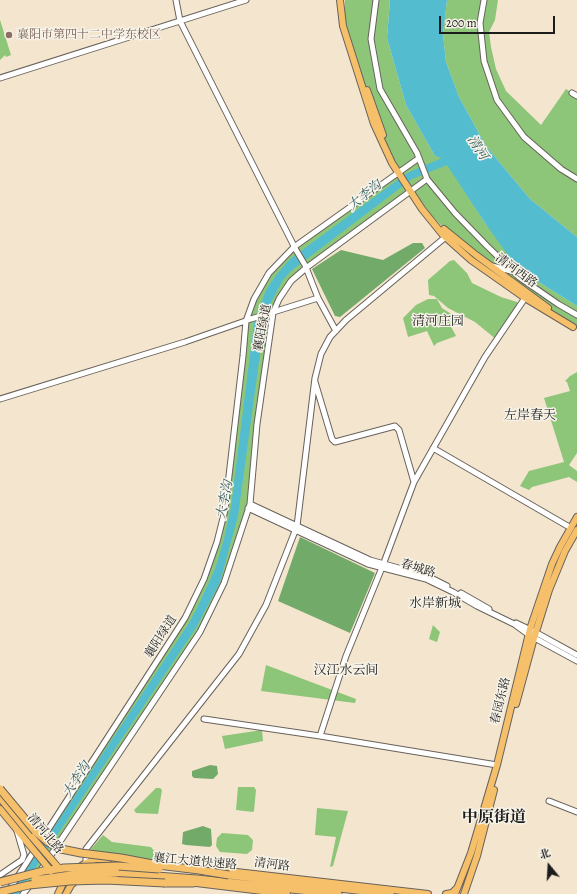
<!DOCTYPE html>
<html>
<head>
<meta charset="utf-8">
<style>
	body { margin:0 }
	#map { position:relative; width:577px; height:894px; overflow:hidden; background:#f4e5cf; font-family:Alegreya,"Noto Serif SC",serif }
	canvas { display:block }
	.north { position:absolute; left:529px; top:846px; width:40px; height:40px; -webkit-text-stroke:3px #f7f3e8; paint-order:stroke; rotate:342deg; font-size:11px; font-weight:700; line-height:16px; text-align:center; color:#1c1c1c }
	.north::after { content:''; display:block; margin:auto; width:14px; height:18px; background:#1c1c1c; clip-path:polygon(50% 0,100% 100%,50% 72%,0 100%) }
	.scale { position:absolute; left:439px; top:16px; width:116px; height:18px; box-sizing:border-box; border:2px solid #1c1c1c; border-top:0; padding-left:5px; font-size:12px; line-height:14px; white-space:nowrap; color:#1c1c1c; -webkit-text-stroke:3px #f7f3e8; paint-order:stroke }
</style>
</head>
<body>
<div id="map">
<canvas width="577" height="894"></canvas>
<div class="north">北</div>
<div class="scale">200 m</div>
</div>
<script>
const ctx = document.querySelector('canvas').getContext('2d');
ctx.lineJoin = 'round';
function paint(path, color) { ctx.fillStyle = color; ctx.fill(path, 'evenodd'); }
const toPath = rows => new Path2D(rows.map(r => 'M' + r).join(''));
function stroke(path, color, width, dash) { ctx.strokeStyle = color; ctx.lineWidth = width; ctx.lineCap = dash ? 'butt' : 'round'; ctx.setLineDash(dash || []); ctx.stroke(path); }
function drawText(font, color, halo, rows, align = 'center') {
  ctx.font = font + ' Alegreya,"Noto Serif SC",serif'; ctx.lineWidth = 3; ctx.setLineDash([]); ctx.textBaseline = 'middle'; ctx.strokeStyle = halo; ctx.fillStyle = color; for (const [text, x, y, turn = 0] of rows) {
    ctx.save(); ctx.translate(x, y); ctx.rotate((+turn || 0) * Math.PI / 180); ctx.textAlign = isNaN(turn) ? turn : align; if (halo) ctx.strokeText(text, 0, 0); ctx.fillText(text, 0, 0); ctx.restore();
  }
}
const green = toPath([
	[345,0,390,0,387,38,406,105,435,156,443,157,485,223,534,279,577,306,577,329,447,232,429,212,413,190,291,281,273,313,257,424,250,504,224,583,200,632,23,894,6,894,185,618,204,579,225,510,246,321,269,273,294,247,398,170,375,123,345,26],
	[447,0,498,0,495,20,489,32,491,47,496,69,506,91,541,125,566,89,577,96,577,237,530,199,486,146,459,97,446,62,443,34],
	[0,20,11,55,6,57,5,55,0,60],
	[454,260,467,273,472,283,501,297,517,302,519,307,497,340,475,322,448,308,434,296,429,295,428,280,450,261],
	[428,299,437,299,442,308,459,319,449,323,456,336,437,343,434,346,427,331,408,337,403,318,416,305],
	[577,372,577,453,569,465,577,471,577,482,569,477,532,487,529,490,520,486,529,471,564,462,544,398,570,391,567,382,565,381,570,376],
	[433,625,440,632,437,642,429,639],
	[266,665,356,699,355,703,261,691],
	[262,730,263,741,225,749,222,736],
	[238,787,254,787,256,790,254,811,253,812,236,810],
	[156,788,160,788,162,790,158,814,136,813,134,810],
	[317,808,348,811,333,866,330,867,336,837,315,835],
	[222,833,248,835,253,840,252,850,247,854,220,852,216,846,217,838],
	[103,835,112,842,151,847,155,852,154,860,91,854,91,849]
]);
const forest = toPath([
	[413,243,422,243,425,248,340,317,335,316,312,269,341,250,383,260],
	[300,537,375,573,350,633,278,601],
	[210,765,217,766,218,774,213,779,194,778,192,776,192,771],
	[203,826,211,829,212,845,210,847,186,845,182,844,183,832]
]);
const water = toPath([
	[390,0,447,0,443,34,446,62,459,97,486,146,530,199,577,237,577,306,534,279,515,265,485,223,447,165,412,179,291,271,283,280,268,308,264,324,238,516,220,582,196,628,66,822,18,894,10,894,189,623,199,604,215,569,224,539,231,507,254,323,266,290,276,275,290,259,407,173,442,158,435,156,406,105,387,38]
]);
const minor = toPath([
	[376,0,371,39,380,89,417,153,427,179,455,213,487,246,519,277,558,304,577,315],
	[484,0,480,23,484,61,497,100,524,137,561,169,577,179],
	[0,78,246,0],
	[572,93,577,96],
	[492,266,511,271],
	[318,298,336,331],
	[315,382,332,439,335,442,395,426,399,430,414,482],
	[0,399,185,342,251,319,318,298,305,265,296,250,180,21,176,0],
	[433,448,571,528],
	[250,504,370,560,427,576,447,586],
	[248,508,368,564,426,579,453,592,477,606,514,624,529,635,577,661],
	[461,593,489,609],
	[516,623,535,632,577,655],
	[204,719,320,736],
	[497,765,320,736,346,656,383,565,414,482,485,357,525,298],
	[549,801,577,812],
	[86,863,86,849,239,654,266,605,297,526,315,378,321,354,330,337,346,320,448,235],
	[39,873,200,632,224,583,250,504,257,424,273,313,279,299,291,281,306,268,427,179],
	[0,875,22,860,24,855,17,831],
	[9,890,185,618,204,579,217,542,225,510,243,356,246,321,254,299,269,273,294,247,419,158],
	[23,894,31,884]
]);
const major = toPath([
	[340,0,343,26,374,124,392,163,422,209,443,235,471,260,525,298,573,327],
	[367,90,383,135],
	[444,229,476,255,548,308],
	[516,704,534,638,549,590,565,551,577,530],
	[0,798,32,837],
	[0,809,27,842],
	[78,868,86,863,96,859,109,859],
	[219,870,428,894],
	[188,882,287,894],
	[58,894,65,879],
	[66,894,71,885,77,880],
	[446,894,452,893,457,888],
	[455,894,471,853,497,765,530,629,552,564,560,547,577,517],
	[464,894,477,856,494,790]
]);
const highway = toPath([
	[116,873,197,879,338,894],
	[229,875,390,894],
	[165,883,193,883]
]);
const majorBridge = toPath([
	[32,837,57,866],
	[27,842,51,871]
]);
const highwayBridge = toPath([
	[0,789,35,831,48,842,61,849,81,853,121,858,158,865,199,870,229,875],
	[35,880,78,874,116,873],
	[0,882,43,871,64,868,118,866,159,869],
	[0,892,29,885,70,881,106,880,165,883]
]);
const markers = [
	[9,35,4,"#8d6e63"]
];
const educationNames = [
	["襄阳市第四十二中学东校区",17,35]
];
const streetNames = [
	["清河西路",516,271,36],
	["襄阳绿道",263,328,-79],
	["春城路",418,569,17],
	["襄阳绿道",161,637,-57],
	["春园东路",501,701,-76],
	["清河北路",45,834,50],
	["襄江大道快速路",195,862,5],
	["清河路",272,865,7]
];
const waterNames = [
	["清河",477,148,57],
	["大李沟",365,196,-39],
	["大李沟",225,500,-79],
	["大李沟",77,780,-57]
];
const neighbourhoodNames = [
	["清河庄园",438,322],
	["左岸春天",530,416],
	["水岸新城",435,604],
	["汉江水云间",346,671]
];
const districtNames = [
	["中原街道",494,818]
];
paint(green, '#8dc579');
paint(forest, '#72aa69');
paint(water, '#53bdcf');
stroke(minor, '#68625b', 7);
stroke(major, '#68625b', 8);
stroke(highway, '#68625b', 9);
stroke(minor, '#fff', 5);
stroke(major, '#f6c06b', 6);
stroke(highway, '#f6c06b', 7);
stroke(majorBridge, '#68625b', 8, []);
stroke(highwayBridge, '#68625b', 9, []);
stroke(majorBridge, '#f6c06b', 6);
stroke(highwayBridge, '#f6c06b', 7);
for (const [x, y, r, color] of markers) { const dot = new Path2D(); dot.arc(x, y, r, 0, 2 * Math.PI); ctx.fillStyle = color; ctx.fill(dot); stroke(dot, '#f7f3e8', 1.5); }
drawText('12px', '#785e54', '#f7f3e8', educationNames, 'left');
drawText('12px', '#1c1c1c', '#f7f3e8', streetNames);
drawText('italic 13px', '#325c64', '#f7f3e8', waterNames);
drawText('13px', '#1c1c1c', '#f7f3e8', neighbourhoodNames);
drawText('bold 16px', '#1c1c1c', '#f7f3e8', districtNames);
</script>
</body>
</html>
